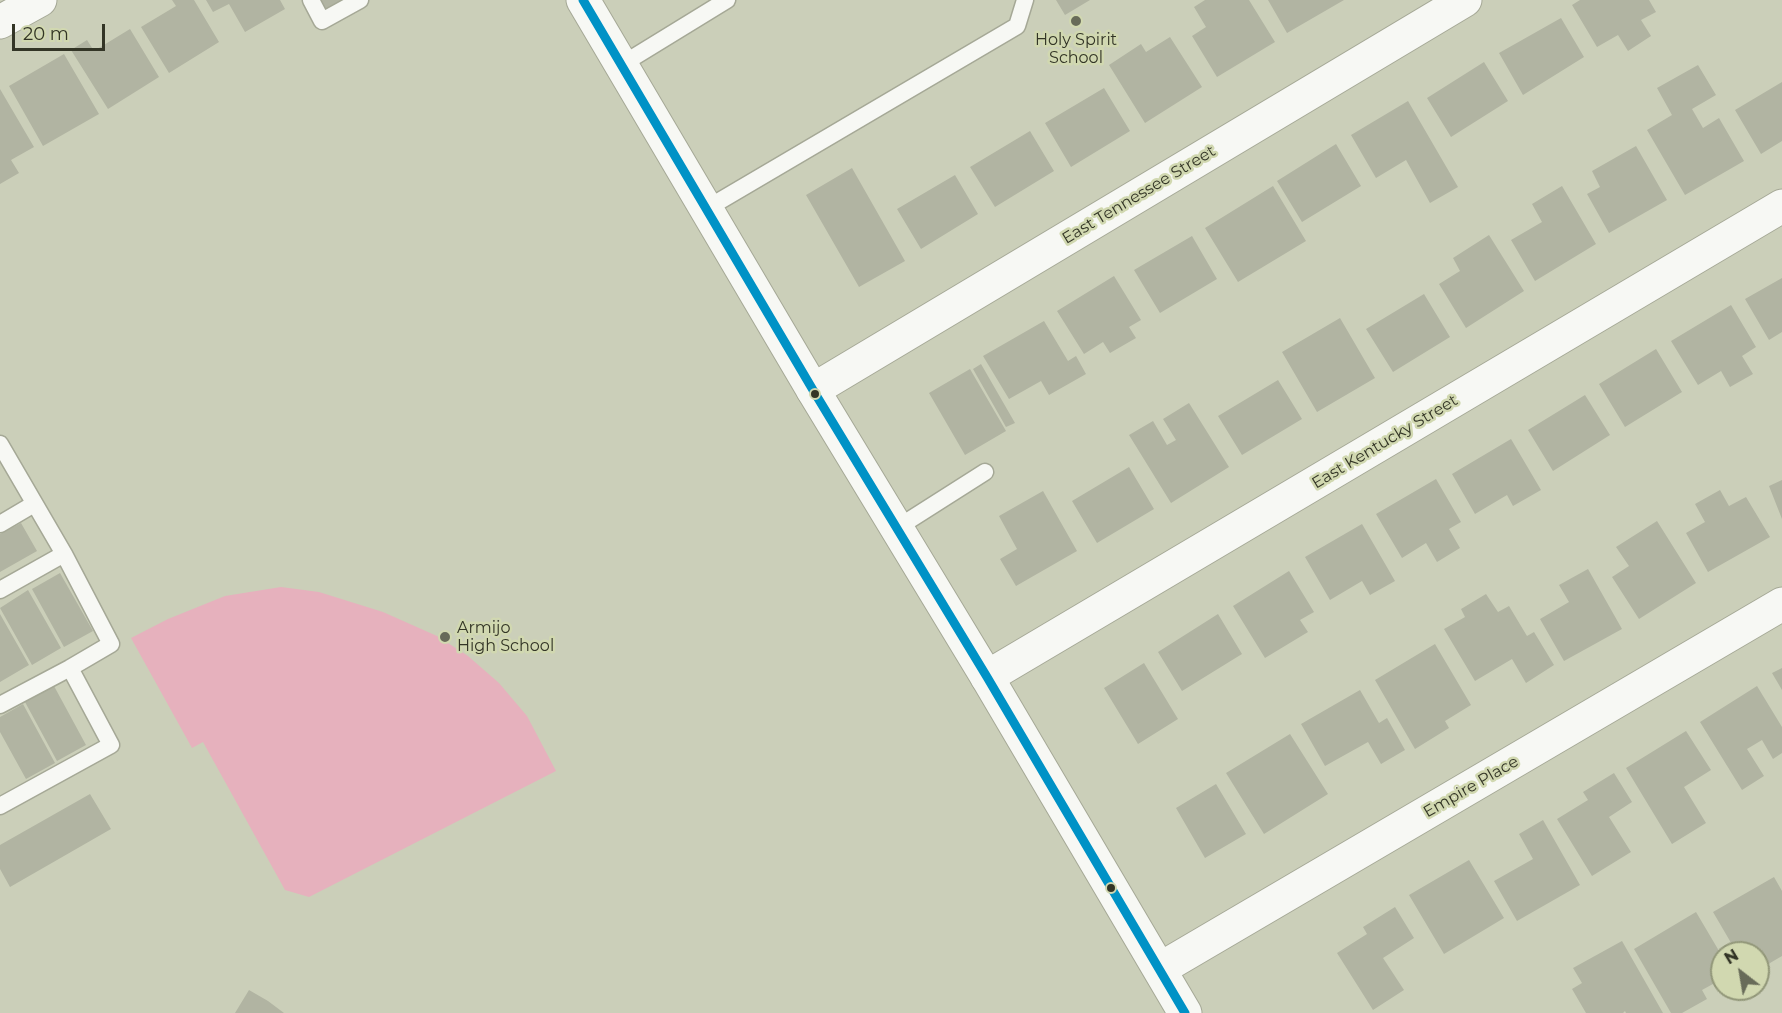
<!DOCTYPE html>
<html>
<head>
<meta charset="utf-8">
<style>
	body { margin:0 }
	#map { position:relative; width:1782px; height:1013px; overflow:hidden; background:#cbcfb9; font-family:Montserrat,sans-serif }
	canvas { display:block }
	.north { position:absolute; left:1710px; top:941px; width:60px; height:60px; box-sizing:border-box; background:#d1d8b0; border:2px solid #929779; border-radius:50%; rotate:329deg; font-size:16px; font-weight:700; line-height:24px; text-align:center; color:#333526 }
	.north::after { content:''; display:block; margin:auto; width:21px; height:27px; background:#686b59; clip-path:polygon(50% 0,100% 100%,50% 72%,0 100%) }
	.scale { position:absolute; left:12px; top:24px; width:93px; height:27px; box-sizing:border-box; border:3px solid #333526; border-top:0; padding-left:8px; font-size:18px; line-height:21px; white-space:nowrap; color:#333526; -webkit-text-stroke:4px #d1d8b0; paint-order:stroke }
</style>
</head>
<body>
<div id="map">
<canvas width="1782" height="1013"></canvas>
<div class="north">N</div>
<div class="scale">20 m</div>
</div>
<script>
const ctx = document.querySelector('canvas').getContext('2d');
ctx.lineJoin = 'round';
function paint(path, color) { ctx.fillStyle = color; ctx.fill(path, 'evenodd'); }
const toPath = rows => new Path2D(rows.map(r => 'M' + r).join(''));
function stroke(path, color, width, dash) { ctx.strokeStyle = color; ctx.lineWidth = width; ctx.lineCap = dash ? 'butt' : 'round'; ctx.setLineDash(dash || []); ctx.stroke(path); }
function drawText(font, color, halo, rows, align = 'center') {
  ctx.font = font + ' Montserrat,sans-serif'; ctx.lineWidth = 5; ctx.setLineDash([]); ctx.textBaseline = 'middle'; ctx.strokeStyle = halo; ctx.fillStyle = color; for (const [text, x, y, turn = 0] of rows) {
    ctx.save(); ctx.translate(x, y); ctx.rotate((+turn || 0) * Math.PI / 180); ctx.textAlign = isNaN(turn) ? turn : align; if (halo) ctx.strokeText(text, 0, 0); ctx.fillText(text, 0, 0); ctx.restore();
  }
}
const green = toPath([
	[281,587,319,592,383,612,437,636,468,656,499,683,527,716,556,771,309,897,285,890,203,742,192,748,131,638,168,619,225,596]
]);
const building = toPath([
	[172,0,194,0,219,42,169,73,141,27,176,6],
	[206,0,280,0,285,9,245,32,229,4,213,12],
	[321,0,349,0,327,12],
	[1056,0,1090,0,1065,15],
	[1205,0,1249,0,1275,42,1217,77,1192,36,1206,27,1194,7],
	[1268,0,1344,0,1287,33],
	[1580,0,1649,0,1656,12,1641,20,1651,36,1628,51,1618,35,1597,47,1572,5],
	[1561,18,1584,57,1523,95,1499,53],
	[130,29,159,77,108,109,71,50,87,40,94,51],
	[1170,37,1202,87,1145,123,1109,65,1141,44,1146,52],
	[64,54,99,114,43,146,9,86],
	[1484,62,1508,101,1451,137,1427,98],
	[1698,65,1716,95,1692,109,1703,128,1719,118,1744,161,1685,195,1647,130,1672,115,1657,88],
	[1782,82,1782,141,1761,154,1735,110],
	[1104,88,1130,131,1071,167,1045,123],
	[0,89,34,147,11,160,19,173,0,184],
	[1408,101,1458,187,1430,203,1406,160,1376,178,1351,135],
	[1030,131,1054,171,995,207,970,167],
	[1336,144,1361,186,1302,222,1277,181],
	[1636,146,1667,200,1609,233,1587,194,1600,187,1592,171],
	[852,168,905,261,859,287,806,195],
	[955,175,978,214,921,249,897,209],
	[1273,186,1306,241,1238,282,1205,228],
	[1562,186,1596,244,1535,281,1511,240,1542,222,1532,204],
	[1489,235,1524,291,1466,328,1439,284,1460,271,1453,258],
	[1192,236,1217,279,1160,313,1134,270],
	[1114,276,1141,320,1129,327,1136,338,1110,353,1103,342,1084,354,1057,311],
	[1782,278,1782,332,1769,340,1745,299],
	[1424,294,1450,337,1393,372,1366,329],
	[1731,305,1756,347,1742,356,1753,374,1730,387,1721,371,1698,385,1671,341],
	[1340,318,1375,378,1317,412,1282,352],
	[1044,321,1068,361,1076,356,1086,374,1049,395,1041,381,1009,399,983,356],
	[1656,349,1682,392,1625,427,1599,384],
	[981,364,1015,423,1006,427,973,369],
	[970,369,1006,431,965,455,929,393],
	[1278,380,1302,419,1242,455,1218,416],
	[1585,395,1610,435,1553,471,1528,430],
	[1189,403,1229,467,1171,503,1129,435,1153,421,1167,445,1176,440,1163,419],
	[1511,439,1541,490,1513,506,1507,495,1475,514,1452,474],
	[1129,467,1154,509,1097,543,1072,501],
	[1436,479,1461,522,1449,529,1460,548,1437,562,1426,543,1402,558,1376,514],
	[1782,480,1782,519,1769,486],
	[1720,490,1729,506,1746,497,1770,537,1708,572,1686,533,1705,522,1695,504],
	[1043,491,1077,551,1016,586,1000,559,1017,549,999,516],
	[1657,521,1696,583,1639,619,1612,577,1629,566,1616,547],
	[21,523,37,551,0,572,0,534],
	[1362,524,1395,581,1370,595,1362,581,1330,600,1305,557],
	[1588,569,1622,629,1564,661,1540,619,1569,602,1559,585],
	[1289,571,1314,612,1300,620,1308,632,1265,658,1233,606],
	[60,573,93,631,64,647,32,589],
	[28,590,61,648,32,665,0,608],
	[1486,594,1498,612,1509,606,1527,636,1534,632,1554,665,1526,683,1512,659,1475,681,1444,629,1465,617,1461,609],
	[0,614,29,665,0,682],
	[1218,614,1242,654,1182,691,1158,652],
	[1435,644,1471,705,1445,721,1449,728,1415,749,1375,680],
	[1144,663,1178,719,1138,744,1104,688],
	[1782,668,1782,690,1772,673],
	[54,686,86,745,57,761,25,702],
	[1757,686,1782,727,1782,753,1773,759,1762,740,1747,749,1764,776,1742,790,1700,722],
	[1360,690,1379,723,1387,718,1405,750,1381,764,1368,742,1325,766,1301,724],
	[23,704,55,763,26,779,0,732,0,717],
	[1686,731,1711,770,1684,787,1706,823,1672,844,1626,768],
	[1290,734,1328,794,1264,834,1226,773],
	[1614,773,1632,802,1609,817,1631,852,1592,876,1557,819,1588,800,1583,792],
	[1216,784,1246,834,1205,858,1176,808],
	[90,794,111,829,10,887,0,869,0,845],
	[1543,820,1580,885,1517,921,1494,881,1533,859,1519,834],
	[1469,860,1504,918,1444,954,1409,895],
	[1774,877,1782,891,1782,956,1758,970,1758,953,1737,953,1713,912],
	[1395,907,1414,938,1383,958,1404,990,1373,1010,1337,953,1367,934,1363,927],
	[1696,912,1722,956,1722,979,1702,990,1707,999,1682,1013,1671,1013,1634,949],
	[1622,941,1663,1013,1626,1013,1625,1011,1623,1013,1586,1013,1572,989,1582,983,1573,968],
	[249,990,268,1001,284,1013,235,1013]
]);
const service = toPath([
	[311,0,322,21,360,0],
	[621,65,727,0],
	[706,209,1017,26,1025,0],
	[0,444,64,554,0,590],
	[0,524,34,504],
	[897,528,985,472],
	[64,554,111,644,70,668],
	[0,705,70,668,111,745,0,806]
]);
const minor = toPath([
	[0,22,40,0],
	[813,390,1465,0],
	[987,677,1782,206],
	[1160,969,1782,604]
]);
const secondary = toPath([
	[583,0,813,390,987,677,1185,1013]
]);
const bus1 = toPath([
	[583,0,813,390,987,677,1185,1013]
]);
const markers = [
	[1076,21,6,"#686b59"],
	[815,394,5,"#333526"],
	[445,637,6,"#686b59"],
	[1111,888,5,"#333526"]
];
const poiNames = [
	["Holy Spirit",1076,40],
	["School",1076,58],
	["Armijo",457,628,"left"],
	["High School",457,646,"left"]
];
const streetNames = [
	["East Tennessee Street",1139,195,-31],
	["East Kentucky Street",1385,442,-31],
	["Empire Place",1471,787,-30]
];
paint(green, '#e6b1bd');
paint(building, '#b1b4a2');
stroke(service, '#a5a896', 19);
stroke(minor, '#a5a896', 35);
stroke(secondary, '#a5a896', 35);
stroke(service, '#f7f8f4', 16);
stroke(minor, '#f7f8f4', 33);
stroke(secondary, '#f7f8f4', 33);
stroke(bus1, '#0092c6', 9);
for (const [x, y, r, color] of markers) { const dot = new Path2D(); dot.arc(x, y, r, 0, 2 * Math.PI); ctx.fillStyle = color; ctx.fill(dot); stroke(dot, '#d1d8b0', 2); }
drawText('16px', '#333526', '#d1d8b0', poiNames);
drawText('16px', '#333526', '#d1d8b0', streetNames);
</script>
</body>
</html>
